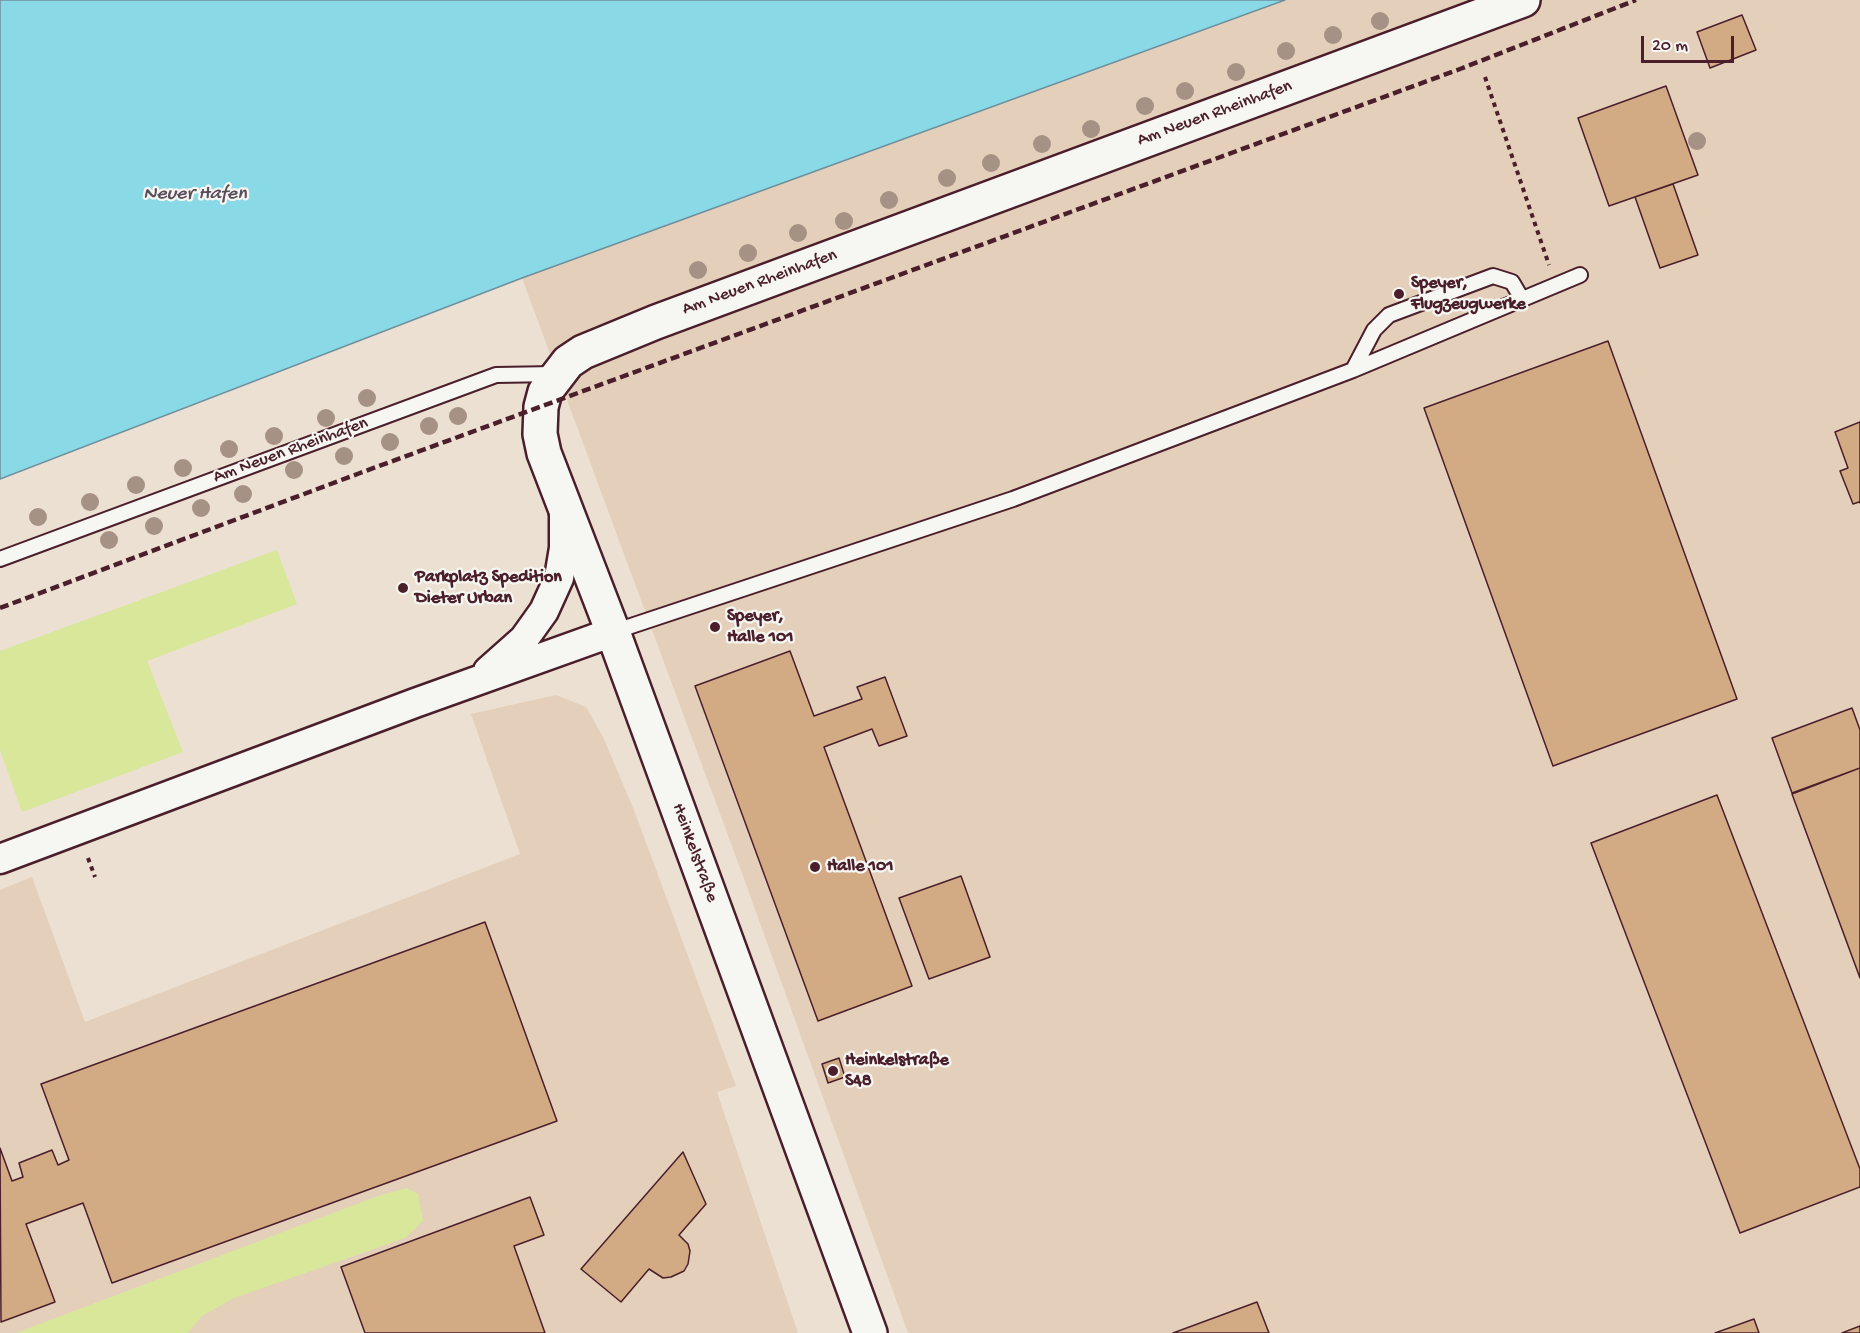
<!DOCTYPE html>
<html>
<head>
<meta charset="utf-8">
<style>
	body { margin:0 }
	#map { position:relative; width:1860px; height:1333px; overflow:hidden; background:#ebe0d1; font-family:"Gochi Hand",sans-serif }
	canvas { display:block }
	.scale { position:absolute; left:1641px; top:36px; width:93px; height:27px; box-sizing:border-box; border:3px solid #4a1f2b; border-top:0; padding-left:8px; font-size:18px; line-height:21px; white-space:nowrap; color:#4a1f2b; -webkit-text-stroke:4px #f6f6f2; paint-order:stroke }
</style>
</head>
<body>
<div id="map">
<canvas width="1860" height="1333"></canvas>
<div class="scale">20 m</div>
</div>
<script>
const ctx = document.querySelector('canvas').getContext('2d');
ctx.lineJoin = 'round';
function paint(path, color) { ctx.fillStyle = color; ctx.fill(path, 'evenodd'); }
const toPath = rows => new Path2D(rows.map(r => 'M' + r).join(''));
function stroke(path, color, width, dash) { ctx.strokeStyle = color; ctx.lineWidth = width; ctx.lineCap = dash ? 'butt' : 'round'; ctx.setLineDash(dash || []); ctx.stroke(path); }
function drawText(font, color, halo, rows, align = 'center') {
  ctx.font = font + ' "Gochi Hand",sans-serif'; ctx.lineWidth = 4.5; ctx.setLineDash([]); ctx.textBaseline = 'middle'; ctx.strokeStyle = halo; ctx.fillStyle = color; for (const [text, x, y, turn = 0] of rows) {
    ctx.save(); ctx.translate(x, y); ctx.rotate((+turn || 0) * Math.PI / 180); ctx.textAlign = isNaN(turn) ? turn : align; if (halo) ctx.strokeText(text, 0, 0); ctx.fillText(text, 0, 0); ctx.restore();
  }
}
const built = toPath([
	[1285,0,1860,0,1860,1333,908,1333,743,876,522,278],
	[556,695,586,707,603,737,634,810,736,1086,717,1092,798,1333,0,1333,0,890,32,877,85,1022,520,854,471,714]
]);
const green = toPath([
	[277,550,297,604,147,661,183,752,22,812,0,750,0,651],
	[407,1188,418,1194,423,1221,405,1238,234,1298,202,1316,188,1333,16,1333,378,1196]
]);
const water = toPath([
	[0,0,1285,0,522,278,0,479,0,0]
]);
const building = toPath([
	[1742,15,1756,50,1710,68,1697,32,1742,15],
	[1666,86,1698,175,1609,206,1578,118,1666,86],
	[1673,184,1698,255,1660,268,1635,197,1673,184],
	[1608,341,1737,699,1553,766,1424,408,1608,341],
	[1860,422,1860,503,1859,502,1853,504,1840,471,1848,468,1835,432,1860,422],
	[790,651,814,716,862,699,857,687,885,677,907,736,879,746,872,729,824,747,912,986,818,1021,695,686,790,651],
	[1852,708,1860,730,1860,768,1792,793,1772,738,1852,708],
	[1860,768,1860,978,1792,794,1860,768],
	[1717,795,1860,1169,1860,1187,1740,1233,1591,843,1717,795],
	[961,876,990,957,929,979,899,898,961,876],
	[485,922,557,1121,112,1283,83,1203,26,1224,55,1302,1,1322,0,1148,12,1181,23,1177,19,1163,52,1150,58,1165,69,1160,41,1084,485,922],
	[839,1058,845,1077,828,1083,822,1064,839,1058],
	[683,1152,706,1204,679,1235,688,1244,690,1251,688,1264,684,1271,671,1277,663,1278,649,1269,621,1302,581,1269,683,1152],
	[530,1197,544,1235,514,1246,545,1333,365,1333,341,1267,530,1197],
	[1257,1302,1269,1333,1173,1333,1257,1302],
	[1754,1319,1759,1333,1715,1333,1754,1319],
	[1860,1326,1860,1333,1842,1333,1860,1326]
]);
const path = toPath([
	[1485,77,1549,265],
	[88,858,95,877]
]);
const lane = toPath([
	[1353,370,1374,330,1389,315,1493,276,1512,282,1522,299],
	[0,559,496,375,555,374],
	[613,632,1013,499,1353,370,1580,275]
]);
const street = toPath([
	[488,671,524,639,544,611,559,578,564,548,564,513],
	[0,859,415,703,613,632]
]);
const secondary = toPath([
	[870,1333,613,632,544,453,540,434,541,407,545,392,568,362,583,352,656,322,1523,0]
]);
const rail = toPath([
	[0,608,360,473,1460,69,1636,0]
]);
const trees = [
	[1380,21],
	[1333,35],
	[1286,51],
	[1236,72],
	[1185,91],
	[1145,106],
	[1091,129],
	[1697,141],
	[1042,144],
	[991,163],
	[947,178],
	[889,200],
	[844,221],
	[798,233],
	[748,253],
	[698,270],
	[367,398],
	[458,416],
	[326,418],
	[429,426],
	[274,436],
	[390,442],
	[229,449],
	[344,456],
	[183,468],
	[294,470],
	[136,485],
	[243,494],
	[90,502],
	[201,508],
	[38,517],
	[154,526],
	[109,540]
];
const markers = [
	[1399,294,6,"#4a1f2b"],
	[403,588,6,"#4a1f2b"],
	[715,627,6,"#4a1f2b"],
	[815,867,6,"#4a1f2b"],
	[833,1071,6,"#4a1f2b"]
];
const streetNames = [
	["Am Neuen Rheinhafen",1215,114,-20],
	["Am Neuen Rheinhafen",760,283,-20],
	["Am Neuen Rheinhafen",291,451,-20],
	["Heinkelstraße",694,853,70]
];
const poiNames = [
	["Speyer,",1411,284],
	["Flugzeugwerke",1411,305],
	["Parkplatz Spedition",415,578],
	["Dieter Urban",415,599],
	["Speyer,",727,617],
	["Halle 101",727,638],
	["Halle 101",827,867],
	["Heinkelstraße",845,1061],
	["S48",845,1082]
];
const waterNames = [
	["Neuer Hafen",195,195]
];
paint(built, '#e4d0ba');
paint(green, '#d8e79a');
paint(water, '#8ad9e7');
stroke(water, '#708f9c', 1.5);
paint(building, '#d2ab84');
stroke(building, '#4a1f2b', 1.5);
stroke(lane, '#4a1f2b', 18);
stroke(street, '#4a1f2b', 33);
stroke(secondary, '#4a1f2b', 38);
stroke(path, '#4a1f2b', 4, [4.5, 4.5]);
stroke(lane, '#f6f6f2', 14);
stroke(street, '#f6f6f2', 28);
stroke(secondary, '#f6f6f2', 33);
stroke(rail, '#4a1f2b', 4.5, [9, 4.5]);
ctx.fillStyle = '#a69185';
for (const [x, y] of trees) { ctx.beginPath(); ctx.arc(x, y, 9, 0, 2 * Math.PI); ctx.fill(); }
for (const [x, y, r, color] of markers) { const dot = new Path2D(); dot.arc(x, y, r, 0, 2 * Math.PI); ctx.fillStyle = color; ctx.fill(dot); stroke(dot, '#f6f6f2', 2); }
drawText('18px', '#4a1f2b', '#f6f6f2', streetNames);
drawText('bold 18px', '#4a1f2b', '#f6f6f2', poiNames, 'left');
drawText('italic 20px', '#5a4e5a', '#f6f6f2', waterNames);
</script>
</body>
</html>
